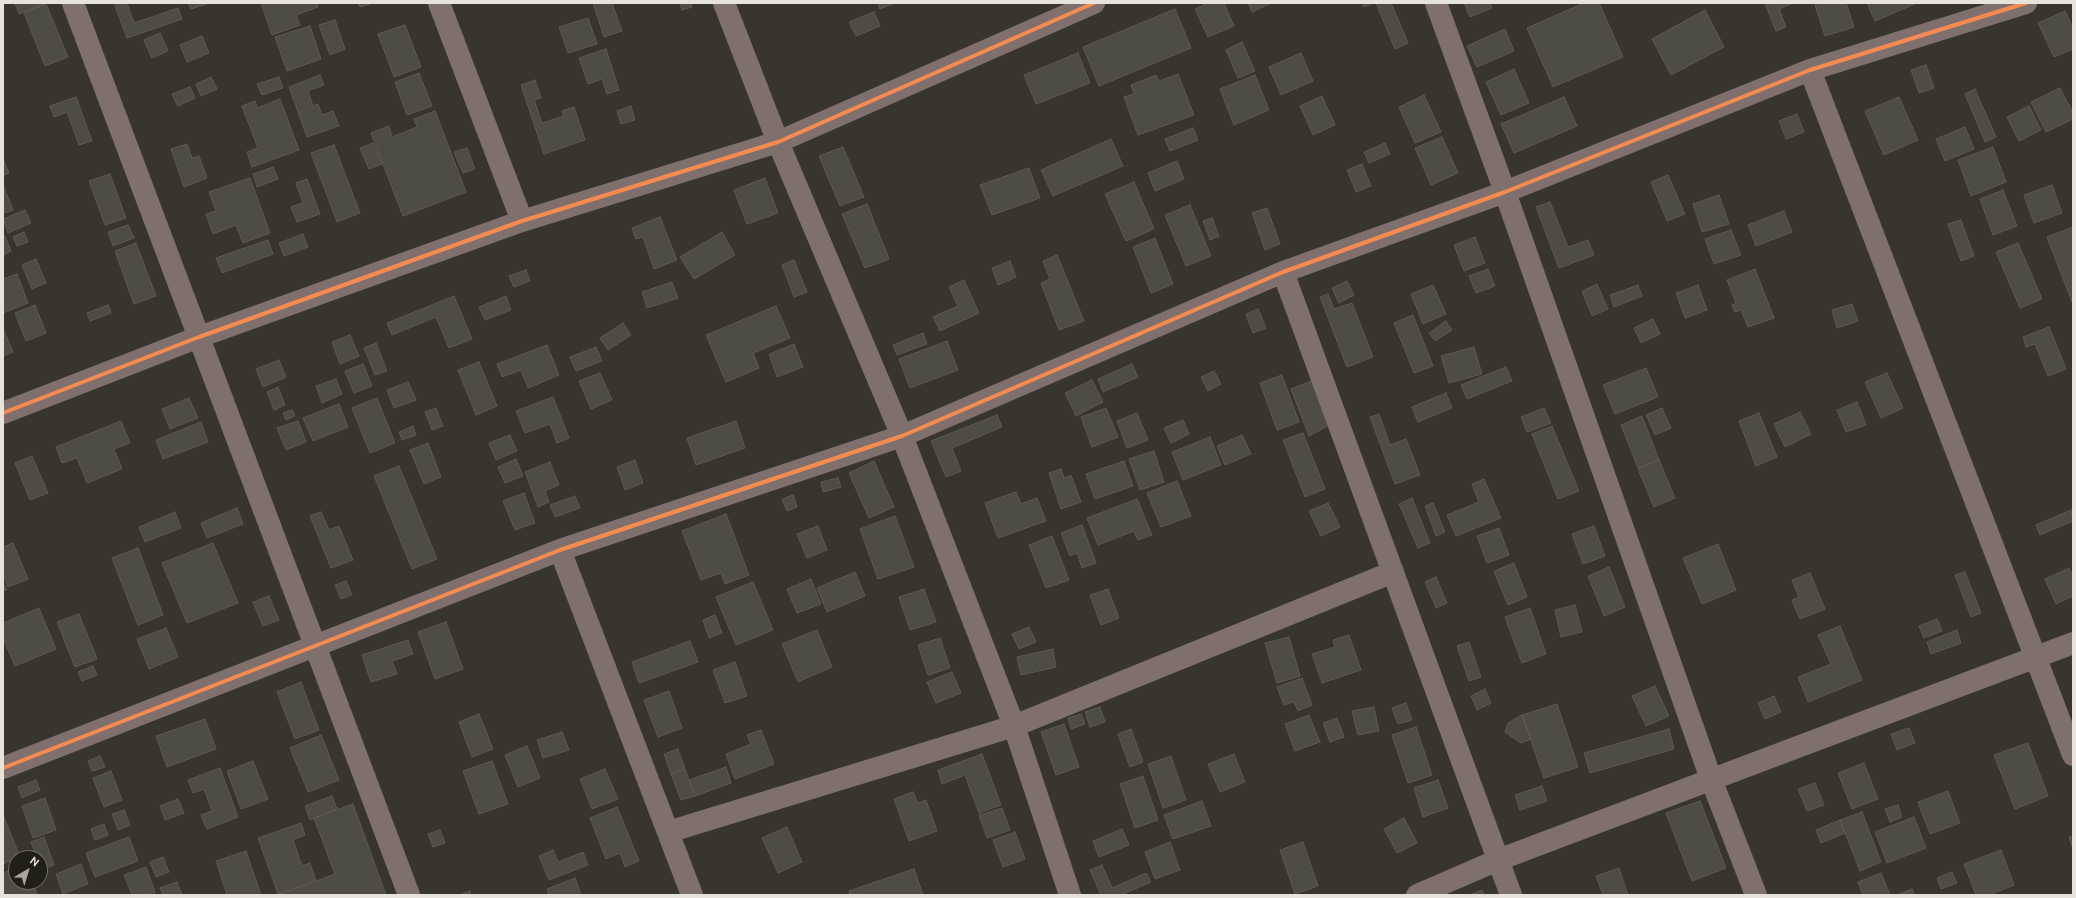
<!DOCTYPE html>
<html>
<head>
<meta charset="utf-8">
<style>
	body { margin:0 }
	#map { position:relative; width:2076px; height:898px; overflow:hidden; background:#37352d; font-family:Ubuntu,sans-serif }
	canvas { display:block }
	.frame { position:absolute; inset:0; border:4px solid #e6e4da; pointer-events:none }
	.north { position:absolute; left:8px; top:850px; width:40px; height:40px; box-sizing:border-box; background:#201f18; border:1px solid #6f6e66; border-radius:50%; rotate:38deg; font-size:11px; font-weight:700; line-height:16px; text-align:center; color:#e6e4da }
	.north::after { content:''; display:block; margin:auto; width:14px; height:18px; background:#a9a79d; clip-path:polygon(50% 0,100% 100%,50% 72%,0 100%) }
</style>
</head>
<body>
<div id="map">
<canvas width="2076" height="898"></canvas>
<div class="frame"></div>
<div class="north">N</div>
</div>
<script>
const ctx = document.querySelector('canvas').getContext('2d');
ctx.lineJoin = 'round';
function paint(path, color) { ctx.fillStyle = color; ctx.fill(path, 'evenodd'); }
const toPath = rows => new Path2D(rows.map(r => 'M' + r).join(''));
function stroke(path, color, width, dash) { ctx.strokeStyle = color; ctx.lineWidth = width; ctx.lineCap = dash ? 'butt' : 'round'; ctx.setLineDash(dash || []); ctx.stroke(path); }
const building = toPath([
	[15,3,46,3,19,14,15,3],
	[114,3,127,3,134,23,178,8,182,19,127,38,114,3],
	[188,3,210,3,191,9,188,3],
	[261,3,317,3,318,7,296,15,300,25,272,35,261,3],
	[358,3,373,3,360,7,358,3],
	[593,3,612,3,622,31,604,37,593,3],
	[680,3,691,3,692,7,682,10,680,3],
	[878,3,895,3,880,9,878,3],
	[1208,3,1224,3,1234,26,1208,37,1195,9,1208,3],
	[1248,3,1271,3,1252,12,1248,3],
	[1362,3,1373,3,1364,7,1362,3],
	[1376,3,1391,3,1408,43,1395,49,1376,3],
	[1464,3,1490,3,1492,8,1470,17,1464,3],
	[1584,3,1599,3,1623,57,1553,87,1527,28,1584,3],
	[1765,3,1794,3,1779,9,1786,27,1776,31,1765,3],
	[1822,3,1846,3,1854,27,1825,36,1815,5,1822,3],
	[1867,3,1917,3,1875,21,1867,3],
	[46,4,68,57,45,66,24,13,46,4],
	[1175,9,1191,48,1099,86,1083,47,1175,9],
	[1705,10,1724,47,1671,75,1652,39,1705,10],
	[2065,11,2073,28,2073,49,2054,57,2038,23,2065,11],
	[874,12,880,26,856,36,849,22,874,12],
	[588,18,597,44,568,53,559,27,588,18],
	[335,20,345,49,330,55,319,25,335,20],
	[405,25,421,67,394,77,378,34,405,25],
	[310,26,321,59,287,71,275,37,310,26],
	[1505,29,1514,51,1477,67,1467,46,1505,29],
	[160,33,168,51,152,58,144,40,160,33],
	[202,36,209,53,187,62,180,45,202,36],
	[1242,42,1255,71,1238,78,1226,50,1242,42],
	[606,49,619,90,607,94,602,79,588,84,579,58,606,49],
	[1078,53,1090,83,1036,104,1024,75,1078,53],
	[1301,53,1313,81,1281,95,1269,67,1301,53],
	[1926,65,1934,88,1919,93,1911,70,1926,65],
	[1514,69,1529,103,1501,115,1486,82,1514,69],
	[419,73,432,106,407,115,395,82,419,73],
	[1178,74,1194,115,1138,135,1124,97,1134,94,1131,85,1156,75,1159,81,1178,74],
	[320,75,324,85,308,91,313,106,318,104,322,115,333,111,339,126,307,137,289,87,320,75],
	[1255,75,1269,110,1234,125,1220,89,1255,75],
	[211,77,217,89,201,96,196,84,211,77],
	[279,77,283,88,262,95,257,84,279,77],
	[535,80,541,98,534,100,542,123,564,116,562,111,574,107,585,140,544,154,521,85,535,80],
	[190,87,195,98,178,106,172,94,190,87],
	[2060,88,2073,113,2073,119,2046,132,2031,102,2060,88],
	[1975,89,1996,137,1985,142,1965,94,1975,89],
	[1424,95,1441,132,1415,143,1399,107,1424,95],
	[1322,96,1335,125,1313,135,1300,106,1322,96],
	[76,97,92,141,79,145,67,112,54,117,50,106,76,97],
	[1564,97,1577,126,1514,153,1501,124,1564,97],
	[1899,97,1918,140,1884,155,1865,111,1899,97],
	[280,99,299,150,252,167,247,152,258,148,242,106,255,101,257,108,280,99],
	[631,106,635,120,621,124,617,111,631,106],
	[2029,106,2041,130,2019,141,2007,117,2029,106],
	[435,111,466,192,403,216,371,133,389,126,392,137,417,127,414,119,435,111],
	[1797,114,1804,132,1786,139,1779,121,1797,114],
	[1965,127,1974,149,1945,161,1936,139,1965,127],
	[1193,128,1198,140,1170,151,1165,139,1193,128],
	[1442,137,1458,173,1431,185,1415,148,1442,137],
	[1111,139,1123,166,1053,196,1041,170,1111,139],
	[373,143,382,164,369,169,360,148,373,143],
	[1385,143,1390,154,1369,163,1364,152,1385,143],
	[187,144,192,158,199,156,207,178,184,187,171,149,187,144],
	[334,145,360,213,337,222,311,153,334,145],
	[843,147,864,197,840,206,819,156,843,147],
	[1993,147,2006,182,1971,196,1958,160,1993,147],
	[467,148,475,169,463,173,454,152,467,148],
	[3,158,9,173,3,176,3,158],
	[1177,161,1184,179,1155,191,1148,173,1177,161],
	[1362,164,1371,186,1356,192,1347,170,1362,164],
	[273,167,278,179,257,187,253,174,273,167],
	[1029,168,1040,198,992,215,980,185,1029,168],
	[110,174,126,218,105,225,89,181,110,174],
	[1668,175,1685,214,1667,221,1651,182,1668,175],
	[250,178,270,233,243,243,236,225,213,234,206,214,216,211,209,192,250,178],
	[765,178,778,213,747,224,734,190,765,178],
	[307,179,320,214,297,222,291,207,303,203,296,183,307,179],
	[1134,182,1154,229,1126,241,1105,194,1134,182],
	[3,185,13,210,4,213,3,211,3,185],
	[2052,185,2062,213,2034,223,2024,195,2052,185],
	[2003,190,2017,226,1993,235,1980,199,2003,190],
	[1719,195,1729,224,1702,232,1693,204,1719,195],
	[1550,202,1568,247,1588,240,1594,255,1559,268,1536,207,1550,202],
	[867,204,889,259,865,268,842,214,867,204],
	[1190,205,1211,256,1186,266,1165,215,1190,205],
	[1267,208,1280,244,1265,250,1252,213,1267,208],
	[25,210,31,223,8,233,3,219,25,210],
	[1784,211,1792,232,1756,246,1748,225,1784,211],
	[660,217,677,260,654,269,643,237,636,239,632,228,660,217],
	[1212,218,1219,236,1210,240,1203,221,1212,218],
	[1961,220,1974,256,1961,261,1948,224,1961,220],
	[128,225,134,238,113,246,108,232,128,225],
	[2073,227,2073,302,2072,302,2047,237,2073,227],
	[1731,230,1741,255,1714,264,1705,239,1731,230],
	[24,232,28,242,17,246,13,237,24,232],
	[722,232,735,255,694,279,680,257,722,232],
	[303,234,308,247,284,256,279,243,303,234],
	[5,236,11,251,3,255,3,237,5,236],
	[1475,237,1485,263,1464,271,1454,245,1475,237],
	[1155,238,1173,284,1151,293,1133,247,1155,238],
	[268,240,273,254,222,273,216,258,268,240],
	[136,243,156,296,134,304,115,251,136,243],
	[2018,243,2042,299,2020,308,1996,252,2018,243],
	[1057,255,1084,321,1059,330,1041,283,1050,279,1043,261,1057,255],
	[36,259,46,283,32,289,22,265,36,259],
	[794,260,807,292,794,297,782,265,794,260],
	[1010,261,1016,277,998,285,992,268,1010,261],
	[1488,269,1495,286,1476,293,1469,276,1488,269],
	[1755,269,1774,318,1748,327,1741,310,1735,312,1732,305,1736,303,1727,280,1755,269],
	[526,270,530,281,514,287,509,276,526,270],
	[17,274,28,303,3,313,3,279,17,274],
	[964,280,979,313,940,331,933,317,958,306,949,287,964,280],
	[1347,281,1354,295,1339,303,1332,288,1347,281],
	[672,282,678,298,647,308,642,292,672,282],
	[1597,284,1608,309,1592,316,1582,291,1597,284],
	[1433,285,1446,314,1423,324,1411,294,1433,285],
	[1638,285,1642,296,1614,307,1610,295,1638,285],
	[1698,285,1707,310,1685,318,1676,293,1698,285],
	[1328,294,1334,309,1352,303,1373,357,1347,367,1320,297,1328,294],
	[454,296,472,339,449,348,436,317,392,335,387,323,454,296],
	[506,296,511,310,485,320,479,307,506,296],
	[1852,304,1858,321,1837,328,1832,310,1852,304],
	[35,305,46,333,26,341,15,313,35,305],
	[108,305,111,313,90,321,87,313,108,305],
	[776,306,790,338,753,353,759,368,726,382,706,335,776,306],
	[1258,309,1266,328,1253,333,1246,314,1258,309],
	[1413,315,1433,366,1414,373,1394,323,1413,315],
	[1653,319,1660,334,1641,343,1634,328,1653,319],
	[1446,321,1452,330,1435,341,1429,333,1446,321],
	[623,323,631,335,608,350,600,338,623,323],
	[2049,327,2066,369,2048,376,2035,344,2026,347,2023,337,2049,327],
	[3,331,4,331,13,352,3,356,3,331],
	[923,333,927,344,897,355,893,345,923,333],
	[350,335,359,356,340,364,332,342,350,335],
	[947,341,958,370,910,388,899,359,947,341],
	[376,343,387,371,375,375,364,348,376,343],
	[794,344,803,367,777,377,769,354,794,344],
	[547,345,559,375,528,388,521,370,502,377,497,364,547,345],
	[596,347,602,361,576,371,570,357,596,347],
	[1474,347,1482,374,1449,383,1441,356,1474,347],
	[279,360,286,377,263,387,256,369,279,360],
	[479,362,497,406,476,415,458,370,479,362],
	[363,364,372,386,354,393,345,371,363,364],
	[1132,364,1138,377,1103,392,1098,379,1132,364],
	[1506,367,1512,381,1467,399,1461,385,1506,367],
	[1646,368,1658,397,1615,414,1603,385,1646,368],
	[1214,371,1221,384,1208,391,1201,377,1214,371],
	[600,373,612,400,591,409,579,381,600,373],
	[1887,373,1903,408,1881,418,1865,382,1887,373],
	[1282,375,1299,422,1277,430,1260,383,1282,375],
	[336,379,342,394,322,403,316,386,336,379],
	[1316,379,1331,424,1309,436,1291,389,1316,379],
	[1092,380,1103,402,1076,416,1065,393,1092,380],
	[408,382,416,400,394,408,387,390,408,382],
	[278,387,285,405,274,410,267,392,278,387],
	[1446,393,1452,408,1418,422,1412,407,1446,393],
	[553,397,569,438,557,443,550,424,525,433,516,411,553,397],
	[189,398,198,418,170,429,162,409,189,398],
	[377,398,395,443,370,453,352,408,377,398],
	[1857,402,1866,425,1846,432,1837,410,1857,402],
	[339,404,348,427,313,441,303,418,339,404],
	[436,408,443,426,432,430,425,412,436,408],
	[1106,408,1118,437,1092,447,1081,417,1106,408],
	[1544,408,1551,423,1527,432,1521,417,1544,408],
	[1662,408,1671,428,1655,435,1646,415,1662,408],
	[292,410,295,416,286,420,283,413,292,410],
	[1800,412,1811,434,1785,447,1774,424,1800,412],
	[1137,413,1148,440,1127,448,1117,421,1137,413],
	[1759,413,1777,457,1756,466,1739,421,1759,413],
	[1379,414,1390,445,1406,439,1420,475,1395,484,1370,417,1379,414],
	[997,415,1002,427,952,448,961,471,946,477,931,441,997,415],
	[1642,416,1659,460,1638,468,1621,425,1642,416],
	[1183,420,1189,434,1171,443,1164,428,1183,420],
	[121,421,130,443,114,449,122,469,87,483,77,458,62,463,56,447,121,421],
	[298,421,306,442,286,450,277,428,298,421],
	[736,421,745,448,696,465,687,438,736,421],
	[201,422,208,442,163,459,156,440,201,422],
	[413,426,416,435,402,440,399,432,413,426],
	[1552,426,1579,491,1558,499,1532,434,1552,426],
	[1303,433,1325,489,1305,497,1283,440,1303,433],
	[510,435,517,451,496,460,489,443,510,435],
	[1242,435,1251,454,1225,465,1217,446,1242,435],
	[1210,437,1221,465,1183,480,1172,452,1210,437],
	[428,443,441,477,424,484,410,450,428,443],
	[1154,451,1164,482,1140,490,1129,459,1154,451],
	[32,456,48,493,30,500,15,463,32,456],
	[516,459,523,476,505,483,498,467,516,459],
	[635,460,643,483,625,490,617,467,635,460],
	[1659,460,1675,498,1654,507,1638,469,1659,460],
	[874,461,894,507,869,518,849,473,874,461],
	[1124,461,1133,486,1095,499,1086,474,1124,461],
	[550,462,559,485,545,491,549,502,538,507,525,472,550,462],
	[399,466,437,559,412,569,374,476,399,466],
	[1061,469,1064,478,1071,475,1081,502,1061,509,1049,473,1061,469],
	[838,478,841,487,823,492,821,482,838,478],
	[1484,479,1501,518,1456,536,1447,515,1479,502,1472,484,1484,479],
	[1177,481,1191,516,1161,527,1147,493,1177,481],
	[1016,492,1021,504,1037,498,1046,521,998,538,985,503,1016,492],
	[524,493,535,523,515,530,503,501,524,493],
	[793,495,797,507,787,511,782,499,793,495],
	[575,496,580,508,555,517,550,505,575,496],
	[1412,498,1430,543,1418,548,1399,504,1412,498],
	[1137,499,1152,535,1138,540,1134,531,1098,545,1087,518,1137,499],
	[1328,503,1340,527,1321,536,1309,511,1328,503],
	[1433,503,1445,532,1436,536,1425,506,1433,503],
	[237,508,243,524,207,538,201,523,237,508],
	[2071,510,2073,521,2040,535,2036,525,2071,510],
	[175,512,181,528,145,542,139,527,175,512],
	[321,512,329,530,339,526,353,560,331,568,310,516,321,512],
	[726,514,749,575,725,584,721,573,701,580,682,531,726,514],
	[895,516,914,567,878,579,860,529,895,516],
	[1082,525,1096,563,1082,568,1077,553,1070,556,1061,533,1082,525],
	[818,526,827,550,807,558,797,534,818,526],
	[1594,526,1605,556,1583,564,1572,534,1594,526],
	[1499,528,1509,555,1487,563,1477,536,1499,528],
	[1052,536,1069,580,1046,588,1029,545,1052,536],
	[13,543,28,579,8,587,3,574,3,547,13,543],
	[213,543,238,603,187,623,162,563,213,543],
	[1718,544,1736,590,1702,604,1683,558,1718,544],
	[138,548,163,615,138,625,112,558,138,548],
	[1514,563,1527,597,1508,605,1494,571,1514,563],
	[1609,567,1625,607,1604,616,1588,576,1609,567],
	[2069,568,2073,576,2073,596,2056,604,2045,579,2069,568],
	[855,572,865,596,827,612,817,588,855,572],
	[1965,572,1981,613,1971,617,1955,575,1965,572],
	[1810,573,1825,609,1800,619,1792,600,1799,597,1792,580,1810,573],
	[1436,577,1447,603,1436,608,1425,582,1436,577],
	[811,579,821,604,797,613,787,589,811,579],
	[3,581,7,590,3,591,3,581],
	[346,581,352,595,341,599,335,585,346,581],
	[753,582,773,630,736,645,716,597,753,582],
	[924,589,936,622,910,630,899,597,924,589],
	[1108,589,1119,618,1101,625,1090,595,1108,589],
	[269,596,279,620,263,626,253,602,269,596],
	[1575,605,1582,632,1561,637,1555,610,1575,605],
	[39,608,56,649,15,666,3,638,3,623,39,608],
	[1530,608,1546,654,1522,663,1505,617,1530,608],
	[79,614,97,659,75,667,57,622,79,614],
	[715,615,722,633,709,638,703,620,715,615],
	[1937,619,1942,631,1924,638,1919,626,1937,619],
	[446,622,463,669,435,679,418,632,446,622],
	[1840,626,1862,680,1808,702,1798,677,1831,664,1818,635,1840,626],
	[1029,627,1036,642,1019,649,1012,634,1029,627],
	[166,628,178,657,149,669,137,639,166,628],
	[817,630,832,667,798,682,782,644,817,630],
	[1957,630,1961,643,1931,654,1927,642,1957,630],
	[1349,635,1361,670,1322,683,1312,654,1335,647,1333,640,1349,635],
	[1289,637,1300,676,1277,683,1265,643,1289,637],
	[940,638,950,668,928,675,918,645,940,638],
	[408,640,413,654,392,661,397,674,371,682,362,655,408,640],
	[690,641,698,662,639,683,632,662,690,641],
	[1469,642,1481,677,1469,681,1457,646,1469,642],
	[1053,649,1056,667,1021,675,1017,657,1053,649],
	[735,662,747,696,725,703,713,670,735,662],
	[93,666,97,675,82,681,78,672,93,666],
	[952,672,961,693,936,703,927,682,952,672],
	[1302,678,1312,705,1298,711,1294,702,1284,705,1277,687,1302,678],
	[301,682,319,730,295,739,277,692,301,682],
	[1655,686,1669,716,1646,726,1632,696,1655,686],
	[1485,689,1491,703,1477,710,1471,696,1485,689],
	[669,691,682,728,658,737,644,700,669,691],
	[1774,696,1781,712,1765,719,1758,703,1774,696],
	[1406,703,1412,720,1398,724,1392,708,1406,703],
	[1557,704,1578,767,1544,778,1522,715,1557,704],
	[1100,707,1105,722,1090,727,1085,712,1100,707],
	[1374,707,1379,731,1358,735,1352,711,1374,707],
	[479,714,493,749,472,757,459,722,479,714],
	[1081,714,1085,724,1071,729,1068,718,1081,714],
	[1309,715,1320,742,1295,751,1285,724,1309,715],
	[1522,715,1531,739,1521,743,1505,732,1508,723,1522,715],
	[1337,718,1344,737,1330,742,1323,723,1337,718],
	[205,719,216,749,167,767,156,736,205,719],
	[1064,724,1079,767,1056,775,1041,732,1064,724],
	[1416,727,1432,775,1408,783,1392,735,1416,727],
	[1909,728,1915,743,1897,750,1891,734,1909,728],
	[1131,729,1143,762,1130,767,1118,734,1131,729],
	[1669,729,1674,749,1590,773,1584,753,1669,729],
	[761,730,774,764,735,779,726,754,751,744,747,735,761,730],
	[562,732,569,750,543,758,537,740,562,732],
	[321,735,339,780,308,792,290,748,321,735],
	[2028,743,2048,796,2015,809,1994,755,2028,743],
	[527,746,540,778,518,787,505,755,527,746],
	[678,749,685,769,671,774,664,754,678,749],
	[982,754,1001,805,979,813,965,775,942,784,938,770,982,754],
	[1234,754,1245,782,1220,792,1208,764,1234,754],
	[100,756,105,767,92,771,88,761,100,756],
	[1171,756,1186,800,1163,808,1148,764,1171,756],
	[253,761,268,799,241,809,227,771,253,761],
	[492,761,508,804,479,814,463,771,492,761],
	[1864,763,1878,799,1852,809,1838,773,1864,763],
	[726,767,731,783,695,796,689,780,726,767],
	[220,768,238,817,207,829,201,815,212,811,204,789,193,793,188,780,220,768],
	[605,769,618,799,592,809,580,779,605,769],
	[685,769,695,796,681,800,671,774,685,769],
	[111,771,122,800,104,807,93,778,111,771],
	[1143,776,1158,820,1135,828,1120,784,1143,776],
	[36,780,40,790,22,798,18,787,36,780],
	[1438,780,1448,808,1423,817,1414,788,1438,780],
	[1815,783,1824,805,1807,811,1798,789,1815,783],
	[1542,786,1547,801,1520,810,1515,795,1542,786],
	[1948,791,1960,823,1930,834,1918,802,1948,791],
	[913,792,918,803,926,800,937,831,909,841,894,799,913,792],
	[332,796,337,809,310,820,305,806,332,796],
	[45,798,56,830,33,838,22,806,45,798],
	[178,799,184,813,165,820,160,806,178,799],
	[1202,801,1211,826,1173,839,1164,815,1202,801],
	[1700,801,1726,868,1692,881,1666,813,1700,801],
	[353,804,386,895,278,895,335,874,314,818,353,804],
	[1898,805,1902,817,1890,822,1885,809,1898,805],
	[617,807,639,861,625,867,620,853,606,859,590,818,617,807],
	[1002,808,1010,830,987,838,979,815,1002,808],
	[124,810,130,825,118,830,112,814,124,810],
	[1862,812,1881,862,1860,871,1840,820,1862,812],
	[4,817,20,857,3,864,3,818,4,817],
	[1914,817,1926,848,1887,863,1875,832,1914,817],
	[1404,818,1417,843,1397,853,1384,829,1404,818],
	[1840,820,1845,833,1821,843,1816,830,1840,820],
	[301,823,305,835,293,840,302,866,310,863,316,881,278,894,258,838,301,823],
	[104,824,108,835,95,840,91,829,104,824],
	[787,827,802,862,778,873,762,838,787,827],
	[1122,829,1129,845,1099,857,1093,841,1122,829],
	[440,830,445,843,433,847,428,834,440,830],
	[1015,832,1025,859,1003,867,993,840,1015,832],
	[2073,836,2073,849,2069,837,2073,836],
	[44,837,54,865,42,870,40,858,37,858,31,842,44,837],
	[129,837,138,861,95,877,86,853,129,837],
	[1170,842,1180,870,1155,879,1145,852,1170,842],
	[1303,842,1318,886,1295,894,1280,850,1303,842],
	[553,850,558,862,583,852,588,865,549,880,539,856,553,850],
	[2001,850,2014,885,1989,895,1976,895,1964,864,2001,850],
	[246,851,261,895,227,895,216,861,246,851],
	[163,857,169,872,156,877,150,862,163,857],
	[81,864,88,884,63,894,56,874,81,864],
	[1102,865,1112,888,1146,873,1151,882,1121,895,1101,895,1090,870,1102,865],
	[146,867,155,892,147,895,132,895,124,875,146,867],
	[16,868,16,882,33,882,37,895,3,895,3,873,16,868],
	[1619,868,1628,895,1603,895,1596,876,1619,868],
	[914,869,923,895,850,895,849,891,914,869],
	[1952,872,1957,883,1941,889,1937,878,1952,872],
	[1881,873,1890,895,1863,895,1858,882,1881,873],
	[575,878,581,895,549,895,547,889,575,878],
	[177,882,182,895,163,895,160,888,177,882],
	[1912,889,1914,895,1897,895,1912,889],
	[1482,890,1484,895,1470,895,1482,890],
	[470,891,471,895,460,895,470,891]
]);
const minor = toPath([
	[73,3,409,895],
	[439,3,522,221],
	[724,3,778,142,902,436,1014,726,1070,895],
	[1436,3,1505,192,1711,779,1756,895],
	[1810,70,2073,755],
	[1283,272,1511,895],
	[3,413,199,337,522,221,778,142,1094,3],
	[560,550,692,895],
	[3,768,560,550,902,436,1283,272,1505,192,1810,70,2026,3],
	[668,832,1014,726,1393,572],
	[1417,895,1498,860,2073,643]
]);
const cycleway = toPath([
	[3,413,199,337,522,221,778,142,1094,3],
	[3,768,560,550,902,436,1283,272,1505,192,1810,70,2026,3]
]);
paint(building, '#4d4c45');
stroke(building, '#5c5a53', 1);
stroke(minor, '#7f6f6d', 22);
stroke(cycleway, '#f68b52', 4);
</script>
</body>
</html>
